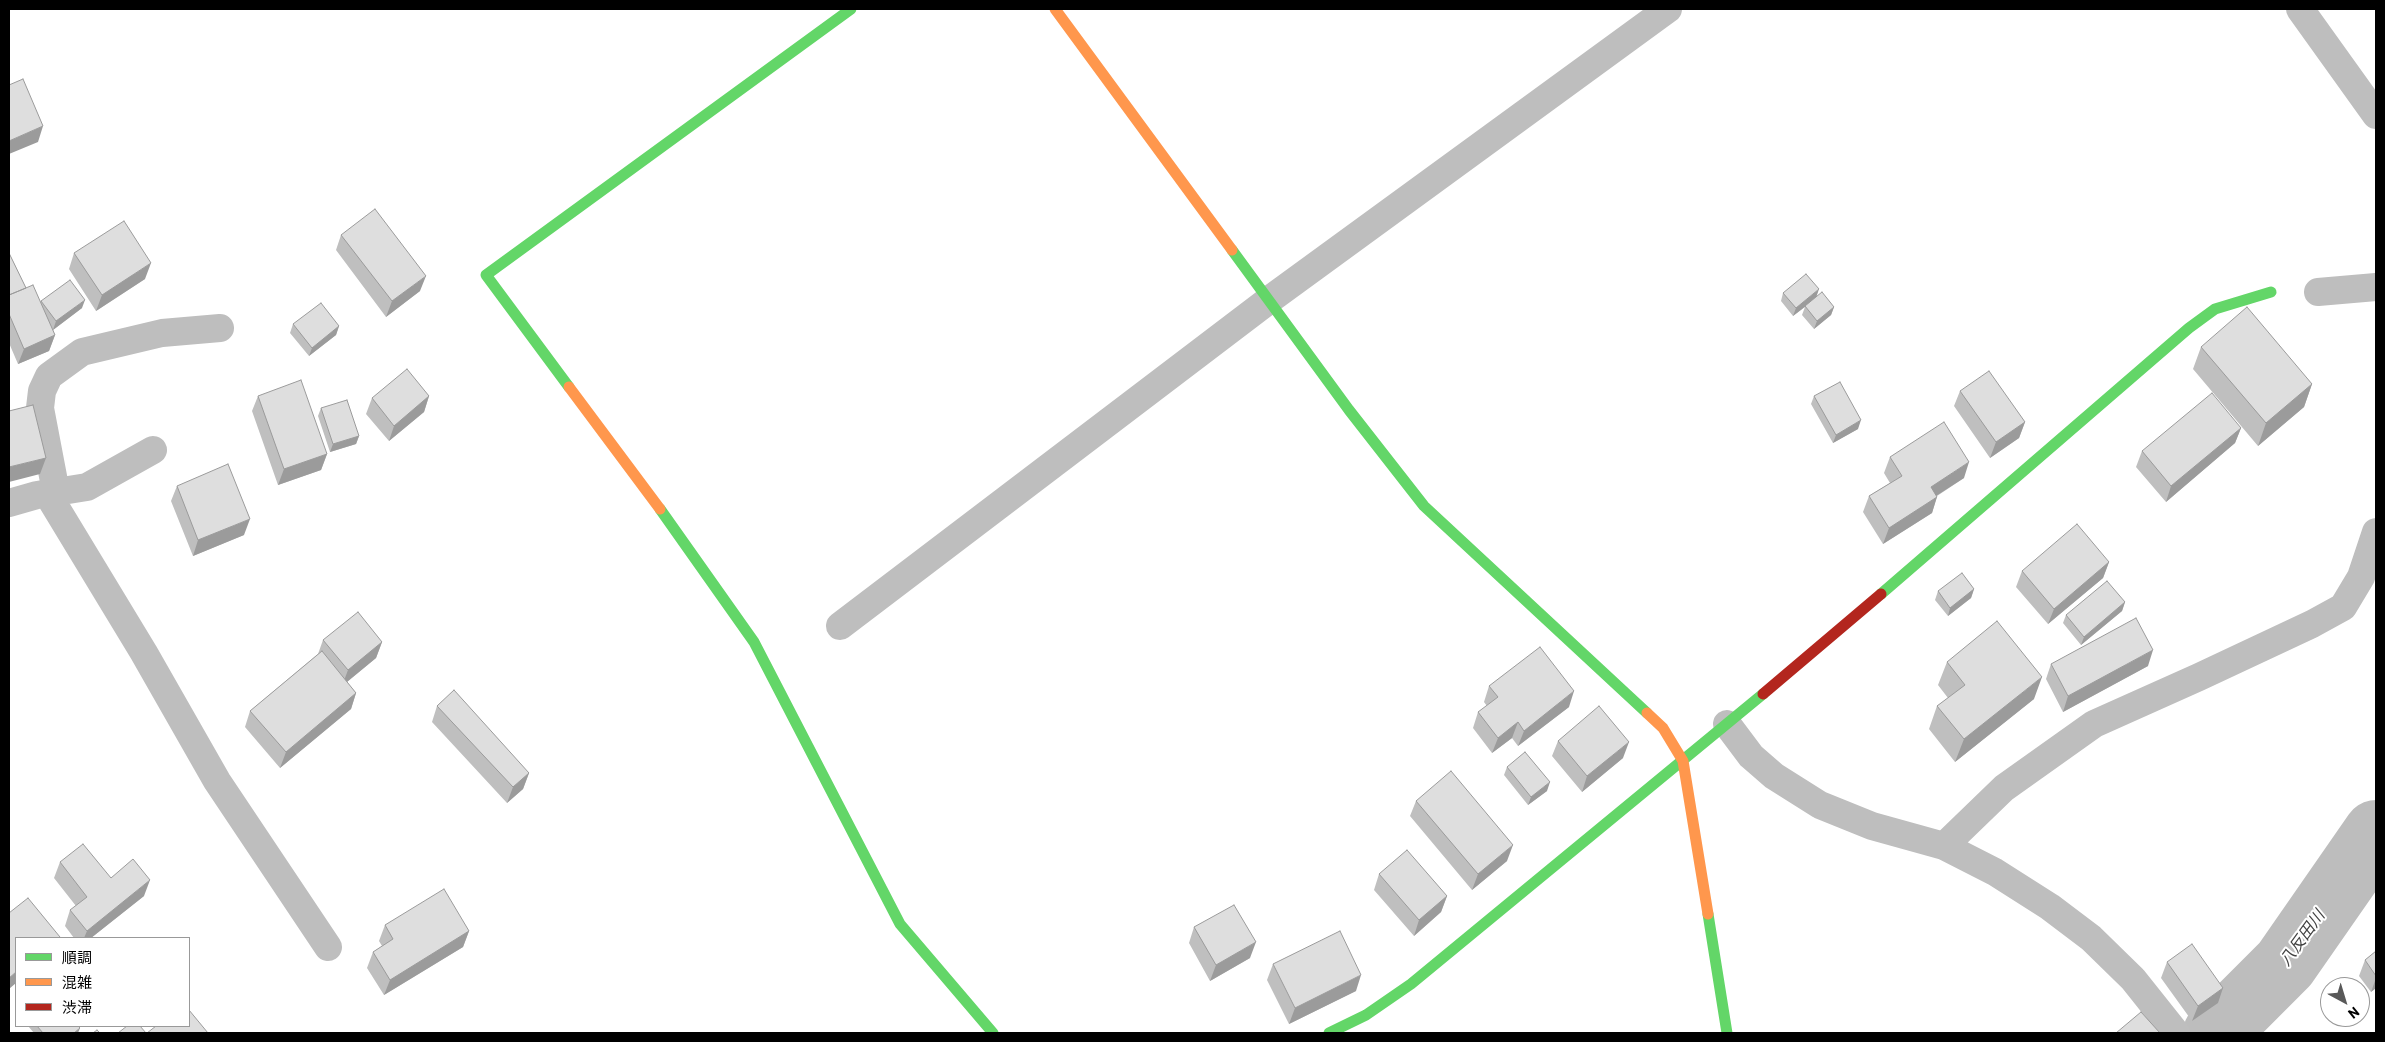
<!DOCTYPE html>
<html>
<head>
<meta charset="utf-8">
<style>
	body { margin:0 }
	#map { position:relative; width:2385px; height:1042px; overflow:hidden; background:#fff; font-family:Barlow,"Noto Sans JP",sans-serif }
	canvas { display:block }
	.frame { position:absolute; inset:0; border:10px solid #000; pointer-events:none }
	.legend { position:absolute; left:15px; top:937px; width:175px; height:90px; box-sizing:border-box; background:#fff; border:1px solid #999; margin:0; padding:6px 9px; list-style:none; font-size:15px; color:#000 }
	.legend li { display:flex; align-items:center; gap:10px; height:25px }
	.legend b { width:25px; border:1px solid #999 }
	.north { position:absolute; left:2320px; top:977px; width:50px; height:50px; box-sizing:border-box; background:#fff; border:1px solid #999; border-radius:50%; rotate:141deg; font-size:14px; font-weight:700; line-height:20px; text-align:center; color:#000 }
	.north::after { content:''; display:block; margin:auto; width:18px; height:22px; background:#595959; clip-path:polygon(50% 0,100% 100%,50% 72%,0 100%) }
</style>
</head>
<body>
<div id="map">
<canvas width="2385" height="1042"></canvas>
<div class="frame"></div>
<ul class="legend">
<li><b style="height:6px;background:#63d668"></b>順調</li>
<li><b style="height:6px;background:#ff974d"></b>混雑</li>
<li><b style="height:6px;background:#b3261e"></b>渋滞</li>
</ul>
<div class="north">N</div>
</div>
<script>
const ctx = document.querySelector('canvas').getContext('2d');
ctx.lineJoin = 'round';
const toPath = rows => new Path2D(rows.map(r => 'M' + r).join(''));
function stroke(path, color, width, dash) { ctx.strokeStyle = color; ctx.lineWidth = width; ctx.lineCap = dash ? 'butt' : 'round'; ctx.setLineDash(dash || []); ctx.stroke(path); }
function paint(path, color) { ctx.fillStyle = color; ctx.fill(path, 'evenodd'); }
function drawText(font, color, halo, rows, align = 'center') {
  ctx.font = font + ' Barlow,"Noto Sans JP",sans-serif'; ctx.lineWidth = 4; ctx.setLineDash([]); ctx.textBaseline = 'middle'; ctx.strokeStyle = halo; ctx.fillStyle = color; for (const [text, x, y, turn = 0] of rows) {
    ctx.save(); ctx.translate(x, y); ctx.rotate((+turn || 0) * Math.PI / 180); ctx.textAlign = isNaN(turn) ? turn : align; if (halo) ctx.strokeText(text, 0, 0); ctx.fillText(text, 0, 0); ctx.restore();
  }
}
const river = toPath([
	[2216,1033,2285,964,2376,833]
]);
const street = toPath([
	[2300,9,2376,115],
	[2318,292,2376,287],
	[56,492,40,408,42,391,49,376,82,352,162,333,220,328],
	[47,493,144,653,217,781,328,947],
	[9,503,37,495,87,487,153,450],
	[840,626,1269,300,1668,9],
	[1727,724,1751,756,1774,776,1820,805,1872,826,1944,846,1995,872,2050,907,2091,938,2133,979,2176,1033],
	[1944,846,2004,788,2094,724,2199,677,2312,624,2343,607,2361,577,2376,532]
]);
const fast = toPath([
	[1232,250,1349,410,1424,506,1647,713],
	[569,387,486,275,851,9],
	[660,509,754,642,900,924,993,1033],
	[1881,594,2189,328,2215,309,2271,292],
	[1708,914,1727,1033],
	[1329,1033,1366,1015,1411,984,1763,694]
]);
const slow = toPath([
	[1055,9,1232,250],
	[569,387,660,509],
	[1647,713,1663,728,1683,761,1708,914]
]);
const jam = toPath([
	[1763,694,1881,594]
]);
const wall = toPath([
	[341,235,420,291,386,317,336,250],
	[9,253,26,288,40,302,41,301,82,308,53,330,55,335,49,351,18,364,9,343],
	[74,253,145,279,96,311,69,269],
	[1783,293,1816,297,1834,307,1831,315,1814,329,1802,315,1805,307,1793,316,1781,301],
	[293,324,339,326,336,335,309,356,290,333],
	[2201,347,2312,384,2304,407,2258,446,2193,369],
	[1960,391,2025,422,2019,438,1990,458,1954,406],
	[258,396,327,454,321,470,278,485,252,411],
	[429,396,424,412,389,441,366,414,372,398],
	[1814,396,1858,429,1833,443,1811,404],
	[321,408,359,436,356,444,330,452,318,416],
	[2241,428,2235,443,2166,502,2136,467,2142,451],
	[1890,457,1964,478,1937,496,1932,513,1883,544,1863,512,1869,496,1890,483,1884,473],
	[177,486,244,535,193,556,171,501],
	[2109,562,2103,578,2048,624,2016,587,2022,571],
	[1974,589,1971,598,1948,616,1935,600,1938,591],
	[2125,602,2122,611,2081,645,2063,623,2066,615],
	[323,640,382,642,376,658,347,682,356,693,351,709,280,768,245,727,250,711,318,654],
	[1947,662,2034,699,1955,762,1929,729,1937,706,1948,698,1938,685],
	[2051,664,2148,666,2063,712,2046,679],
	[1489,686,1569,707,1518,746,1512,738,1492,753,1473,728,1478,712,1487,706,1484,702],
	[437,706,529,773,523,789,507,803,432,722],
	[1558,741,1623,758,1582,792,1552,756],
	[1507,767,1547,791,1528,805,1504,775],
	[1416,801,1507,861,1472,890,1410,816],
	[60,862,111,878,144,896,91,938,74,938,65,926,70,910,76,906,54,878],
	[1379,874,1447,896,1441,912,1414,936,1374,890],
	[385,925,469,931,463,947,384,995,367,968,373,952,382,946,379,941],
	[1194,927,1250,958,1210,981,1189,943],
	[2376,951,2376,988,2371,992,2359,976,2365,960],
	[2167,962,2218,1003,2192,1021,2161,978],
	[1273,964,1356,991,1289,1024,1267,980],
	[28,1026,78,1026,78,1033,34,1033]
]);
const shadedWall = toPath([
	[43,126,38,142,9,154,9,141],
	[151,263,145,279,96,311,102,295],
	[426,276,420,291,386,317,392,301],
	[1819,289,1816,298,1793,316,1796,308],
	[85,300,82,308,53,330,56,321],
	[1834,307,1831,315,1814,329,1817,321],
	[339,326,336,335,309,356,312,348],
	[55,335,49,351,18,364,24,349],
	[2312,384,2304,407,2258,446,2266,423],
	[429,396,424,412,389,441,394,426],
	[1861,420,1858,429,1833,443,1836,435],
	[2025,422,2019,438,1990,458,1996,442],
	[2241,428,2235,443,2166,502,2171,486],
	[359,436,356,444,330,452,333,444],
	[327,454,321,470,278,485,284,469],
	[46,458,40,474,9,482,9,467],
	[1969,462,1964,478,1925,503,1931,487],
	[1937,497,1932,513,1883,544,1889,528],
	[250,519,244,535,193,556,198,540],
	[2109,562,2103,578,2048,624,2054,609],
	[1974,589,1971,598,1948,616,1950,608],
	[2125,602,2122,611,2081,645,2084,637],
	[382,642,376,658,342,686,348,670],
	[2153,650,2148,666,2063,712,2068,696],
	[2042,677,2034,699,1955,762,1964,739],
	[1574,691,1569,707,1518,746,1524,731],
	[356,693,351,709,280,768,286,752],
	[1518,722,1512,738,1492,753,1498,738],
	[1629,742,1623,758,1582,792,1587,776],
	[529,773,523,789,507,803,513,787],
	[1550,782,1547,791,1528,805,1531,797],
	[1513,845,1507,861,1472,890,1478,874],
	[150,880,144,896,91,938,84,938,87,931],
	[1447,896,1441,912,1414,936,1419,920],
	[469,931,463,947,384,995,390,980],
	[1256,942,1250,958,1210,981,1216,965],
	[16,972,16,983,9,989,9,978],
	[1361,975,1356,991,1289,1024,1295,1008],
	[2376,978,2376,988,2371,992],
	[2223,988,2218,1003,2192,1021,2198,1006],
	[80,1028,78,1033,74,1033]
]);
const building = toPath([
	[23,79,43,126,9,141,9,85,23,79],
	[375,209,426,276,392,301,341,235,375,209],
	[124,221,151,263,102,295,74,253,124,221],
	[9,253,26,288,9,295,9,253],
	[1806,274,1819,289,1796,308,1783,293,1806,274],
	[70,280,85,300,56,321,41,301,70,280],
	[33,285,55,335,24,349,9,314,9,295,33,285],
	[1822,292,1834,307,1817,321,1805,306,1822,292],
	[321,303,339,326,312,348,293,324,321,303],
	[2247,307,2312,384,2266,423,2201,347,2247,307],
	[407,369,429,396,394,426,372,398,407,369],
	[1989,371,2025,422,1996,442,1960,391,1989,371],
	[301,380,327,454,284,469,258,396,301,380],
	[1840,382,1861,420,1836,435,1814,396,1840,382],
	[2212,393,2241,428,2171,486,2142,451,2212,393],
	[347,400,359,436,333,444,321,408,347,400],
	[33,405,46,458,9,467,9,411,33,405],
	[1944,422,1969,462,1931,487,1937,497,1889,528,1869,496,1902,476,1890,457,1944,422],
	[228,464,250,519,198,540,177,486,228,464],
	[2077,524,2109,562,2054,609,2022,571,2077,524],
	[1962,573,1974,589,1950,608,1938,591,1962,573],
	[2107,581,2125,602,2084,637,2066,615,2107,581],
	[358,612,382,642,348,670,323,640,358,612],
	[2136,618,2153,650,2068,696,2051,664,2136,618],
	[1997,621,2042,677,1964,739,1937,706,1965,685,1947,662,1997,621],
	[1540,647,1574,691,1524,731,1518,722,1498,738,1478,712,1498,697,1489,686,1540,647],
	[322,651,356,693,286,752,250,711,322,651],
	[454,690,529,773,513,787,437,706,454,690],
	[1599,706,1629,742,1587,776,1558,741,1599,706],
	[1525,752,1550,782,1531,797,1507,767,1525,752],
	[1451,771,1513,845,1478,874,1416,801,1451,771],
	[83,844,111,878,133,859,150,880,87,931,70,910,87,897,60,862,83,844],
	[1407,850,1447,896,1419,920,1379,874,1407,850],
	[444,889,469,931,390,980,373,952,393,939,385,925,444,889],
	[28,898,60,937,58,938,16,938,16,972,9,978,9,913,28,898],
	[1234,905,1256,942,1216,965,1194,927,1234,905],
	[1340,931,1361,975,1295,1008,1273,964,1340,931],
	[2192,944,2223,988,2198,1006,2167,962,2192,944],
	[2376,951,2376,976,2365,960,2376,951],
	[189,1010,208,1033,147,1033,156,1026,189,1026,189,1010],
	[2141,1012,2160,1033,2116,1033,2141,1012],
	[37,1026,78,1026,80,1028,74,1033,43,1033,37,1026],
	[127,1026,140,1026,146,1033,118,1033,127,1026],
	[97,1030,100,1033,93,1033,97,1030]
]);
const waterNames = [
	["八反田川",2302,938,-54]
];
stroke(river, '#bdbdbd', 66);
stroke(street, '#bebebe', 28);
stroke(fast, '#63d668', 11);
stroke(slow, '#ff974d', 11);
stroke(jam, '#b3261e', 11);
paint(wall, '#bfbfbf');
paint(shadedWall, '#9b9b9b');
paint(building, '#dedede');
stroke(building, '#9b9b9b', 1);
drawText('italic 16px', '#424242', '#fff', waterNames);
</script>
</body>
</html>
